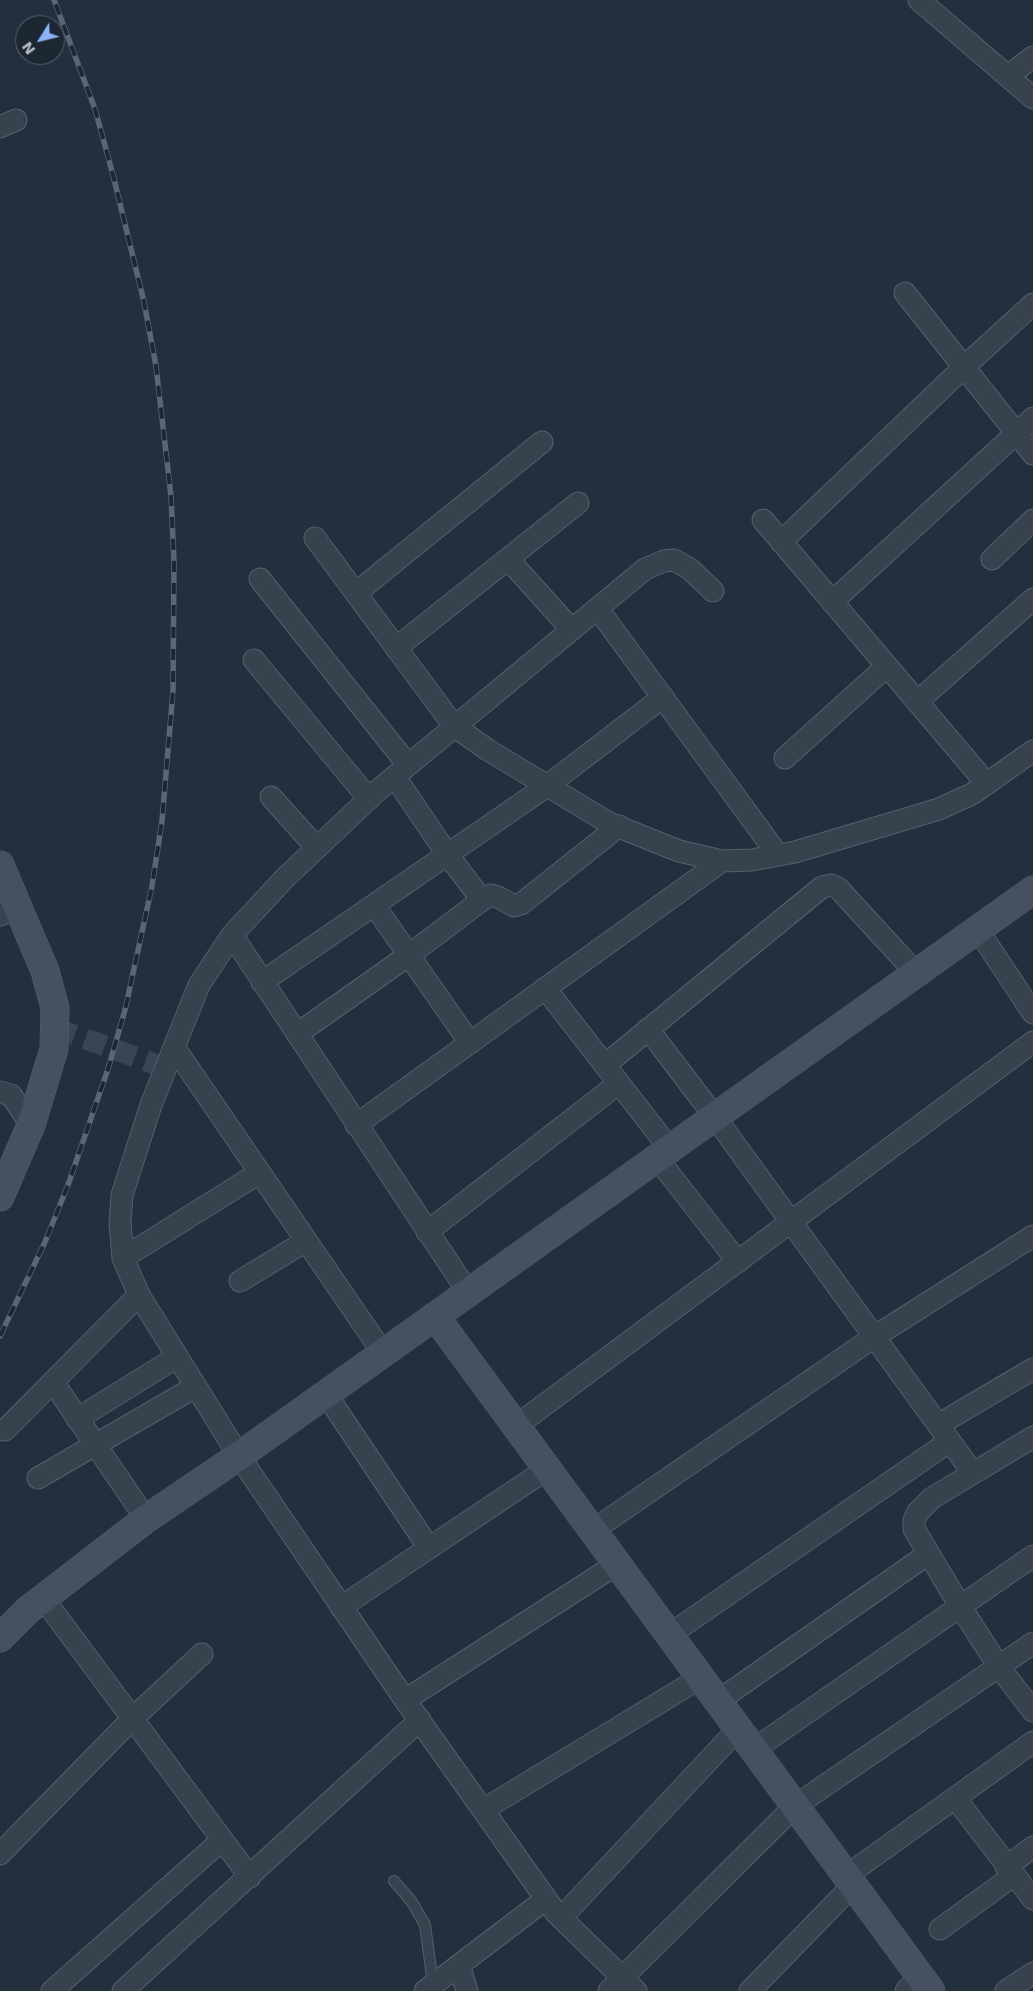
<!DOCTYPE html>
<html>
<head>
<meta charset="utf-8">
<style>
	body { margin:0 }
	#map { position:relative; width:1033px; height:1991px; overflow:hidden; background:#242f3e; font-family:"DejaVu Sans",sans-serif }
	canvas { display:block }
	.north { position:absolute; left:15px; top:15px; width:50px; height:50px; box-sizing:border-box; background:#1d2633; border:1px solid #59626f; border-radius:50%; rotate:234deg; font-size:14px; font-weight:700; line-height:20px; text-align:center; color:#b4bcc9 }
	.north::after { content:''; display:block; margin:auto; width:18px; height:22px; background:#8ab4f8; clip-path:polygon(50% 0,100% 100%,50% 72%,0 100%) }
</style>
</head>
<body>
<div id="map">
<canvas width="1033" height="1991"></canvas>
<div class="north">N</div>
</div>
<script>
const ctx = document.querySelector('canvas').getContext('2d');
ctx.lineJoin = 'round';
const toPath = rows => new Path2D(rows.map(r => 'M' + r).join(''));
function stroke(path, color, width, dash) { ctx.strokeStyle = color; ctx.lineWidth = width; ctx.lineCap = dash ? 'butt' : 'round'; ctx.setLineDash(dash || []); ctx.stroke(path); }
const streetTunnel = toPath([
	[55,1028,166,1068]
]);
const lane = toPath([
	[394,1881,412,1902,425,1925,433,1984]
]);
const street = toPath([
	[919,0,1033,98],
	[1008,76,1033,57],
	[0,127,16,120],
	[905,293,1033,454],
	[763,520,987,784],
	[315,538,454,726,488,750,609,823,679,851,722,861,752,860,795,852,939,809,972,794,1033,751],
	[781,542,964,367,1033,304],
	[508,559,572,630],
	[992,559,1033,520],
	[260,579,408,765],
	[356,593,542,442],
	[832,602,1033,418],
	[598,609,778,855],
	[396,648,578,503],
	[254,660,369,799],
	[917,702,1033,599],
	[785,758,887,666],
	[395,777,447,854,482,900],
	[271,797,317,848],
	[374,905,470,1043],
	[0,915,18,907],
	[978,930,1033,1013],
	[232,935,468,1292],
	[262,982,547,786,663,697],
	[545,988,670,1149],
	[648,1029,715,1117,973,1473],
	[297,1034,409,955,482,900,491,895,498,897,514,906,521,904,619,826],
	[174,1047,383,1353],
	[605,1065,822,887,831,885,838,888,916,973],
	[0,1092,11,1095,31,1125],
	[356,1125,722,861],
	[657,1158,738,1262],
	[427,1232,619,1083],
	[123,1258,259,1173],
	[240,1281,306,1241],
	[53,1382,146,1519],
	[326,1394,429,1548],
	[77,1419,177,1357],
	[938,1425,1033,1369],
	[516,1426,1033,1042],
	[5,1430,139,1295],
	[1033,1437,932,1498,917,1513,914,1521,914,1529,960,1606,999,1667,1033,1711],
	[38,1478,195,1387],
	[592,1531,874,1337,1033,1236],
	[43,1598,250,1877],
	[341,1607,547,1469],
	[669,1635,950,1441],
	[405,1700,617,1564],
	[718,1701,928,1554],
	[753,1750,1033,1556],
	[955,1798,1033,1899],
	[483,1810,700,1678],
	[0,1854,132,1719,202,1654],
	[1006,1867,1033,1847],
	[846,1876,1033,1742],
	[561,1918,738,1729],
	[940,1929,1013,1876],
	[459,1965,467,1991],
	[52,1991,222,1840],
	[123,1991,420,1720],
	[425,1991,546,1899],
	[609,1991,795,1806,1033,1643],
	[636,1991,556,1913,405,1700,239,1456,139,1295,123,1258,120,1223,122,1195,151,1105,199,985,232,935,285,878,377,791,645,569,664,561,674,560,690,569,713,591],
	[750,1991,853,1885],
	[906,1991,920,1976],
	[1006,1991,1033,1973]
]);
const secondary = toPath([
	[0,865,45,971,55,1008,54,1049,31,1125,0,1197],
	[435,1316,931,1991],
	[0,1638,28,1610,146,1519,239,1456,1033,890]
]);
const rail = toPath([
	[0,1336,45,1242,68,1185,108,1069,125,1010,152,886,162,821,173,691,174,561,171,496,156,366,144,302,113,175,95,109,54,0]
]);
stroke(streetTunnel, '#3a4453', 21, [21, 11]);
stroke(lane, '#565f6c', 12);
stroke(street, '#565f6c', 23);
stroke(secondary, '#565f6c', 29);
stroke(lane, '#38414e', 10);
stroke(street, '#38414e', 21);
stroke(secondary, '#465061', 28);
stroke(rail, '#5a6575', 5.5);
stroke(rail, '#1d2633', 4, [11]);
</script>
</body>
</html>
